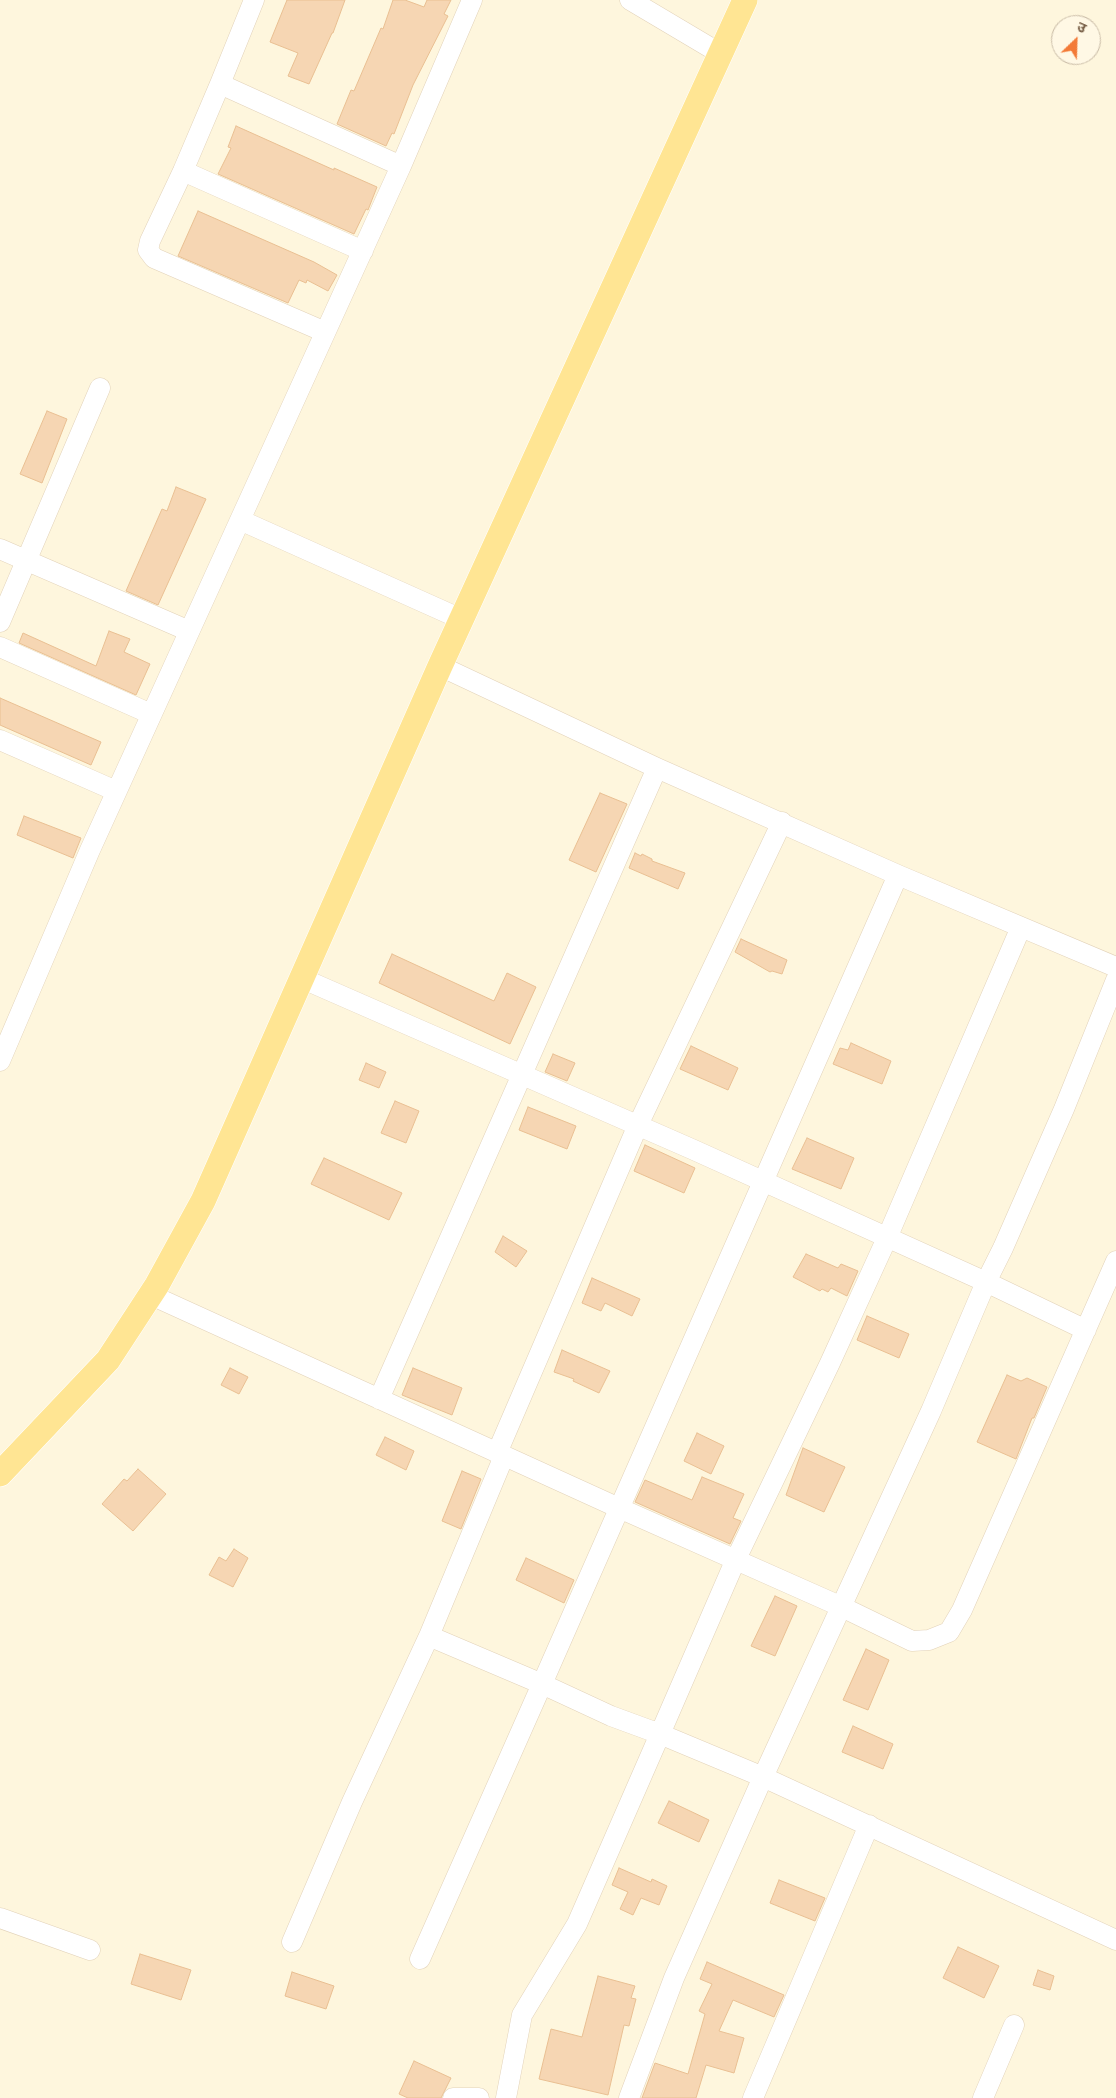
<!DOCTYPE html>
<html>
<head>
<meta charset="utf-8">
<style>
	body { margin:0 }
	#map { position:relative; width:1116px; height:2098px; overflow:hidden; background:#fef6dd; font-family:"Open Sans","Noto Sans Devanagari",sans-serif }
	canvas { display:block }
	.north { position:absolute; left:1051px; top:15px; width:50px; height:50px; box-sizing:border-box; background:#fff8e5; border:1px solid #c8baa5; border-radius:50%; rotate:24deg; font-size:14px; font-weight:700; line-height:20px; text-align:center; color:#755c44 }
	.north::after { content:''; display:block; margin:auto; width:18px; height:22px; background:#f37a37; clip-path:polygon(50% 0,100% 100%,50% 72%,0 100%) }
</style>
</head>
<body>
<div id="map">
<canvas width="1116" height="2098"></canvas>
<div class="north">उ</div>
</div>
<script>
const ctx = document.querySelector('canvas').getContext('2d');
ctx.lineJoin = 'round';
function paint(path, color) { ctx.fillStyle = color; ctx.fill(path, 'evenodd'); }
const toPath = rows => new Path2D(rows.map(r => 'M' + r).join(''));
function stroke(path, color, width, dash) { ctx.strokeStyle = color; ctx.lineWidth = width; ctx.lineCap = dash ? 'butt' : 'round'; ctx.setLineDash(dash || []); ctx.stroke(path); }
const building = toPath([
	[287,0,345,0,333,33,332,33,309,84,288,76,298,53,270,42,287,0],
	[393,0,405,0,424,7,427,0,451,0,444,14,448,16,413,85,394,134,392,133,386,146,337,124,351,90,354,91,381,28,383,29,393,0],
	[236,126,334,170,334,168,377,187,368,210,366,209,354,234,218,174,231,148,228,147,236,126],
	[198,211,314,262,337,275,328,291,307,280,306,283,299,280,288,303,178,256,198,211],
	[47,411,67,419,42,483,20,474,47,411],
	[176,487,206,499,158,605,126,591,162,509,167,511,176,487],
	[109,631,130,639,124,652,150,664,136,695,19,643,23,633,96,666,109,631],
	[0,698,101,742,91,765,0,725,0,698],
	[600,793,627,804,596,872,569,860,600,793],
	[24,816,81,838,73,858,17,835,24,816],
	[635,853,641,856,642,854,652,859,652,861,685,873,678,889,629,868,635,853],
	[741,939,787,960,782,974,772,971,770,972,735,952,741,939],
	[392,954,494,1001,507,973,536,987,510,1044,379,983,392,954],
	[851,1043,891,1061,882,1084,833,1064,840,1048,848,1050,851,1043],
	[691,1046,738,1068,728,1090,680,1069,691,1046],
	[553,1054,575,1063,567,1081,545,1072,553,1054],
	[366,1063,386,1072,379,1088,359,1080,366,1063],
	[395,1101,419,1111,406,1143,381,1133,395,1101],
	[528,1107,576,1126,567,1149,519,1130,528,1107],
	[807,1138,854,1158,841,1189,792,1169,807,1138],
	[645,1145,695,1168,684,1193,634,1171,645,1145],
	[324,1158,402,1193,389,1220,311,1184,324,1158],
	[503,1236,527,1251,516,1267,495,1252,503,1236],
	[806,1254,838,1268,841,1264,858,1271,847,1296,831,1288,828,1292,822,1289,820,1291,793,1277,806,1254],
	[592,1278,640,1299,632,1316,605,1303,601,1311,582,1303,592,1278],
	[867,1316,909,1334,899,1358,857,1340,867,1316],
	[562,1350,610,1371,599,1393,573,1381,574,1379,554,1372,562,1350],
	[230,1368,248,1377,239,1394,221,1385,230,1368],
	[413,1368,462,1388,452,1415,402,1395,413,1368],
	[1007,1375,1021,1381,1027,1378,1047,1387,1034,1418,1032,1418,1016,1459,977,1442,1007,1375],
	[697,1433,724,1446,711,1474,684,1461,697,1433],
	[385,1437,414,1451,406,1470,376,1455,385,1437],
	[803,1448,845,1467,824,1512,786,1495,803,1448],
	[138,1469,166,1494,133,1531,102,1504,124,1479,127,1481,138,1469],
	[462,1471,481,1479,461,1529,442,1521,462,1471],
	[702,1477,744,1494,733,1518,741,1521,730,1544,635,1502,645,1480,692,1500,702,1477],
	[234,1549,248,1558,233,1587,209,1575,219,1557,226,1561,234,1549],
	[526,1558,574,1580,564,1603,516,1580,526,1558],
	[775,1596,797,1606,775,1656,751,1646,775,1596],
	[866,1649,889,1660,868,1710,843,1700,866,1649],
	[853,1726,893,1744,883,1769,842,1752,853,1726],
	[669,1801,709,1820,699,1842,658,1823,669,1801],
	[619,1868,651,1882,652,1879,667,1886,659,1905,641,1898,633,1915,620,1909,628,1892,612,1885,619,1868],
	[779,1880,825,1898,815,1921,770,1903,779,1880],
	[958,1947,999,1966,984,1998,943,1978,958,1947],
	[140,1954,191,1970,181,2000,131,1984,140,1954],
	[707,1962,784,1995,774,2017,733,2000,719,2031,744,2038,734,2073,706,2065,696,2098,642,2098,655,2063,688,2074,705,2014,699,2011,712,1984,700,1979,707,1962],
	[1038,1970,1054,1976,1050,1990,1033,1985,1038,1970],
	[292,1972,334,1986,326,2009,285,1996,292,1972],
	[598,1976,635,1986,631,1998,636,1999,629,2026,624,2025,608,2095,539,2079,551,2029,582,2037,598,1976],
	[414,2061,451,2078,441,2098,408,2098,399,2094,414,2061]
]);
const minor = toPath([
	[254,0,220,84,183,171,150,241,148,250,154,258,325,332],
	[630,0,721,54],
	[220,84,401,166],
	[183,171,363,251],
	[240,520,461,619],
	[0,549,189,631],
	[0,622,100,388],
	[0,647,151,714],
	[440,666,657,768,898,875,1116,967],
	[0,740,116,791],
	[301,978,694,1150,986,1282,931,1411,763,1777,1116,1940],
	[0,1061,90,850,401,166,472,0],
	[151,1295,619,1508,842,1607,912,1641,929,1640,949,1632,962,1610,1116,1261],
	[1086,1330,986,1282,1003,1248,1064,1109,1116,980],
	[379,1399,657,768],
	[497,1453,638,1125,782,822],
	[504,1456,429,1636,542,1684,898,875],
	[0,1918,90,1950],
	[292,1942,352,1802,429,1636],
	[420,1959,542,1684,611,1716,660,1734,736,1559,830,1363,887,1238,1021,927],
	[453,2098,479,2098],
	[506,2098,522,2015,577,1924,660,1734,763,1777,674,1978,629,2098],
	[753,2098,869,1825],
	[983,2098,1014,2025]
]);
const major = toPath([
	[0,1474,108,1360,157,1285,203,1201,440,666,745,0]
]);
paint(building, '#f6d6b3');
stroke(building, '#e9bf92', 1);
stroke(minor, '#e2d2b9', 21);
stroke(major, '#fff', 26);
stroke(minor, '#fff', 20);
stroke(major, '#ffe593', 25);
</script>
</body>
</html>
